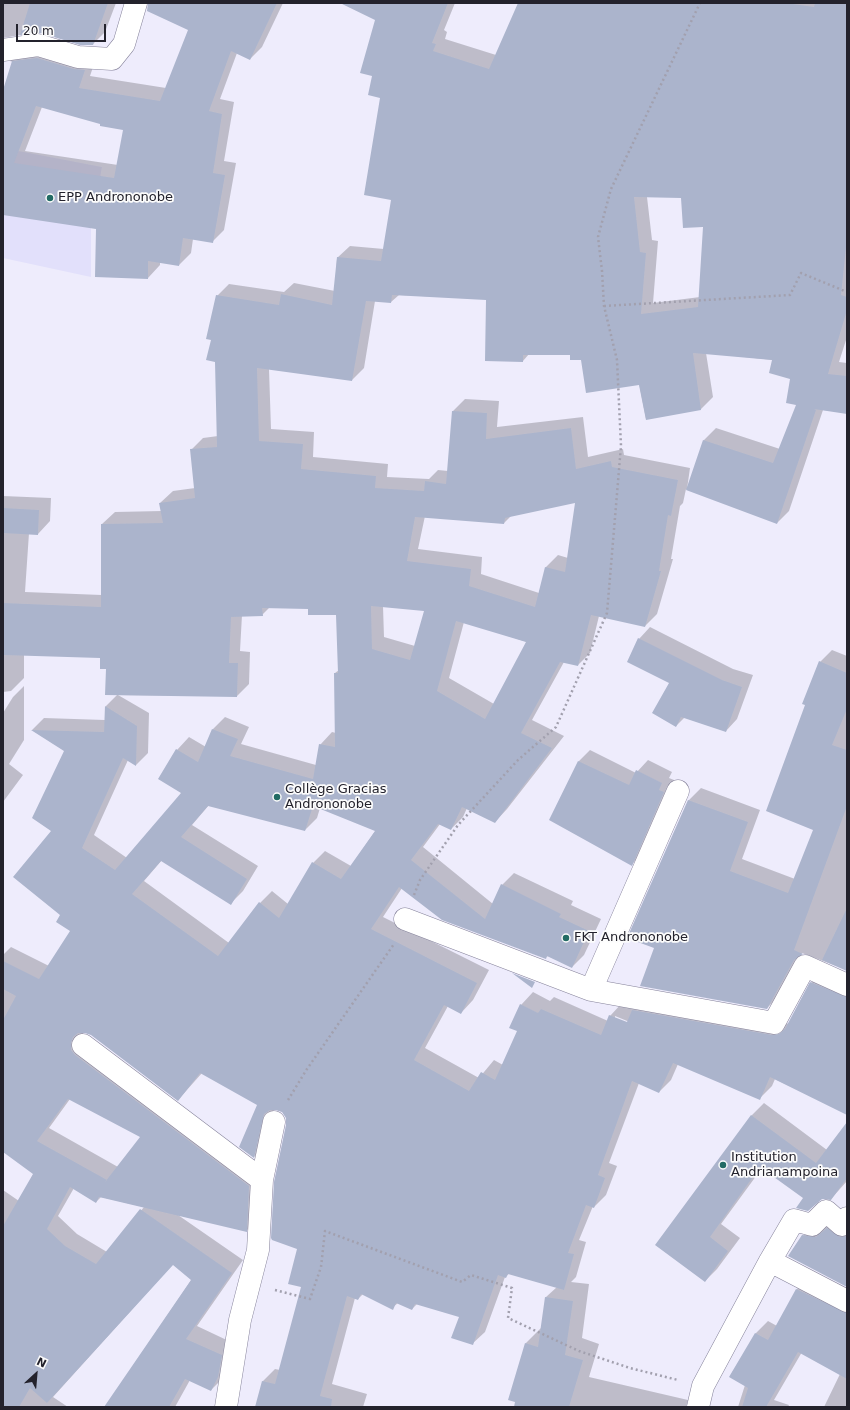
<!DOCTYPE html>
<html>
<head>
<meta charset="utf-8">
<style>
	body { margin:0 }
	#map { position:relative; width:850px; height:1410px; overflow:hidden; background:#eeecfc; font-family:"DejaVu Sans",sans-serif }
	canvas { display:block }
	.frame { position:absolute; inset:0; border:4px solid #23222c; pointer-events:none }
	.north { position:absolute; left:16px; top:1354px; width:40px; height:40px; -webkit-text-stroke:3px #fcfcfc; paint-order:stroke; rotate:26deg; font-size:11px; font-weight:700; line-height:16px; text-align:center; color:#23222c }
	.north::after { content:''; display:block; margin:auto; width:14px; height:18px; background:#23222c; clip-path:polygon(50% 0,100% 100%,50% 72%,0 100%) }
	.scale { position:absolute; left:16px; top:24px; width:90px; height:18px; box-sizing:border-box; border:2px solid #23222c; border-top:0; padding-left:5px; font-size:12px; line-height:14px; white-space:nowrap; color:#23222c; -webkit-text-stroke:3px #fcfcfc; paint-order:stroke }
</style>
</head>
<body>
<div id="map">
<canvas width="850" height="1410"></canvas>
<div class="frame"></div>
<div class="north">N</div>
<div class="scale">20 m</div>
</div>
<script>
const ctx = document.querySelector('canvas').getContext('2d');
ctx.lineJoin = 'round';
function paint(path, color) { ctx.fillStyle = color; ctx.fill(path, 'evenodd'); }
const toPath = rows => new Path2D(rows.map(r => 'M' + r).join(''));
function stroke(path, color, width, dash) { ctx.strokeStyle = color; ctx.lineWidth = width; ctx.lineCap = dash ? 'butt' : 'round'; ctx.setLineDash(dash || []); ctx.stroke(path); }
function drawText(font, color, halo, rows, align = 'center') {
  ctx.font = font + ' "DejaVu Sans",sans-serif'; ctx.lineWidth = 3.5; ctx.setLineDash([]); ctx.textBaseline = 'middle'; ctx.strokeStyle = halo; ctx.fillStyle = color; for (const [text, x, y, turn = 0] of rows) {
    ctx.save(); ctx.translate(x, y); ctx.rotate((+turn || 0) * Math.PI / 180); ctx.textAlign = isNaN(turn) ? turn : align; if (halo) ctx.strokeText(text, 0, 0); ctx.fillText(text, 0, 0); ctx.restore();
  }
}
const built = toPath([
	[3,148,102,167,91,229,91,277,3,258]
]);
const shadow = toPath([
	[3,3,116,3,105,32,93,44,37,32,3,38],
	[149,3,283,3,262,47,250,59,237,53,220,99,234,102,224,161,236,163,224,230,212,242,193,239,191,253,179,265,160,262,160,265,148,278,98,228,3,214,3,94,13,62,10,61,21,50,96,58,90,76,166,88,189,30],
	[42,107,124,129,118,165,25,151],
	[360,3,455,3,444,30,447,32,445,39,496,55,519,3,847,3,847,337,839,362,847,363,847,412,823,410,789,511,777,523,686,489,683,503,680,506,671,559,673,559,657,614,645,626,599,616,590,653,578,665,564,662,532,720,564,736,507,809,495,822,467,808,463,817,451,829,440,824,423,847,493,904,502,885,514,873,573,901,571,905,601,919,584,955,572,967,548,956,545,958,402,888,383,917,489,970,473,1000,461,1013,448,1006,425,1048,479,1078,494,1060,503,1065,518,1031,521,1005,533,992,550,1001,554,997,608,1021,610,1016,622,1003,785,1024,790,1023,811,983,823,971,847,981,847,1114,775,1079,772,1086,760,1098,678,1064,671,1080,659,1092,639,1083,609,1163,617,1166,606,1195,594,1207,593,1206,579,1240,586,1242,576,1277,571,1282,589,1284,582,1338,599,1344,589,1377,688,1400,686,1407,515,1407,526,1343,542,1327,546,1297,557,1287,510,1273,505,1277,485,1332,472,1344,460,1316,417,1304,412,1309,398,1303,392,1308,363,1294,358,1299,355,1298,332,1384,367,1394,363,1407,256,1407,263,1381,275,1369,280,1370,302,1287,287,1117,283,1112,274,1109,266,1145,254,1157,259,1105,202,1073,178,1100,91,1034,83,1032,83,1037,261,1174,258,1219,246,1231,178,1215,243,1260,197,1326,233,1343,223,1378,211,1390,190,1380,175,1407,105,1407,192,1279,173,1264,53,1397,68,1407,3,1407,3,1190,19,1201,34,1173,3,1151,3,955,11,947,49,966,71,931,62,915,52,830,65,751,32,730,44,718,105,720,106,706,117,695,101,657,24,654,24,678,11,691,3,692,3,496,51,498,50,521,38,534,29,533,25,592,102,595,102,524,115,512,162,511,160,503,173,491,195,488,191,450,203,438,218,436,216,361,212,339,217,296,229,284,284,292,294,283,335,291,337,258,350,246,384,249,392,199,382,97,373,76,376,20],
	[647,197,682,197,704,226,700,297,653,303,658,241,652,240],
	[399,295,487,299,523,361,529,354,571,354,639,383,646,419,701,409,713,397,706,353,773,360,791,378,797,404,780,449,716,428,704,440,687,489,690,468,624,455,623,449,588,457,583,417,497,427,499,401,465,399,453,411,448,471,438,470,429,479,387,477,388,464,313,457,314,432,271,429,269,369,352,380,364,368,375,301,391,302],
	[576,502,568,558,558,555,546,567,539,593,481,574,482,557,418,549,425,516,504,523,511,516],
	[383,606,425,610,415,646,384,637],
	[270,607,309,608,337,614,339,670,335,673,336,733,332,732,320,745,316,765,241,744,249,727,225,717,213,729,206,747,189,737,177,750,183,793,127,858,94,835,128,760,136,765,148,753,149,713,118,695,237,696,249,684,250,652,240,651,242,615,262,615],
	[464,622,527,642,494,704,449,678],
	[209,805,305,830,317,818,320,808,376,830,351,866,325,851,313,863,288,904,272,891,260,903,229,943,144,881,162,860,231,903,243,891,258,866,192,825],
	[615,1016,632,1023,632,1025,615,1018],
	[70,1099,142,1137,118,1167,49,1128],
	[74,1188,96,1202,101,1197,144,1207,107,1252,77,1234,58,1216],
	[650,627,733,669,753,675,737,719,726,731,685,717,676,726,671,682,639,639],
	[832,650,847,656,847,970,802,953,779,996,767,1008,655,947,688,801,701,788,760,810,742,859,795,879,814,829,806,705,820,662],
	[24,686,24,740,9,764,23,775,3,802,3,713,13,697],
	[590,750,636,773,648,760,672,772,669,778,674,780,643,853,632,864,551,820,579,761],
	[764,1103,827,1150,847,1123,847,1181,831,1199,805,1198,762,1168,721,1224,740,1238,717,1269,705,1281,656,1245,752,1115],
	[847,1222,847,1286,803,1236,816,1224],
	[809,1277,847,1297,847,1407,824,1407,840,1374,802,1352,774,1400,789,1405,788,1407,738,1407,745,1385,730,1376,756,1333,768,1321,777,1326,797,1289]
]);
const building = toPath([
	[30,3,108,3,93,45,80,45,41,33,20,35],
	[148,3,277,3,250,60,231,51,209,111,222,114,213,173,225,175,213,243,183,238,179,266,148,261,148,279,95,277,96,229,3,215,3,90,12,61,37,58,74,69,85,70,79,88,160,101,188,30,147,11],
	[36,106,100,124,100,126,123,130,114,178,14,163],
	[340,3,448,3,432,43,436,44,433,51,489,69,518,3,786,3,814,7,815,3,847,3,847,238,841,295,847,297,847,310,828,374,847,376,847,414,814,409,816,410,777,524,686,490,703,440,773,463,796,405,786,403,790,379,769,373,772,360,693,353,701,410,646,420,639,385,586,393,581,360,570,360,570,355,523,355,523,362,485,361,486,300,392,295,391,303,366,301,352,381,257,368,259,441,303,444,301,469,376,476,375,488,424,491,425,481,446,484,452,411,487,413,486,439,571,428,576,469,611,461,612,467,678,480,671,516,668,515,659,571,661,571,645,627,591,615,578,666,560,662,521,733,552,748,495,823,462,807,451,830,438,824,411,860,485,919,501,884,561,914,559,917,589,931,572,968,547,956,546,959,442,920,399,887,371,929,477,983,461,1014,444,1005,414,1060,469,1091,481,1072,495,1080,517,1031,509,1028,520,1004,538,1013,541,1009,601,1035,609,1015,627,1022,632,1010,772,1035,779,1034,785,1029,810,982,847,997,847,1115,770,1077,760,1100,673,1063,659,1093,632,1081,598,1175,605,1178,594,1208,586,1205,568,1253,574,1254,564,1290,508,1274,506,1278,498,1275,473,1345,451,1338,459,1317,415,1304,412,1310,396,1303,393,1310,361,1294,358,1300,347,1296,320,1396,332,1399,331,1407,255,1407,262,1381,275,1384,301,1287,288,1284,297,1249,272,1240,271,1238,274,1182,286,1125,286,1118,282,1112,276,1110,270,1110,264,1114,254,1158,239,1147,257,1105,200,1073,178,1101,91,1035,85,1033,78,1033,73,1037,71,1043,71,1050,75,1055,249,1186,247,1232,99,1197,96,1203,70,1187,47,1229,65,1246,96,1264,140,1209,232,1273,186,1339,222,1355,218,1377,211,1391,185,1379,169,1407,104,1407,191,1280,173,1265,47,1403,30,1388,19,1407,3,1407,3,1226,33,1174,3,1152,3,1020,16,996,3,989,3,961,39,979,70,931,56,922,60,915,13,877,51,831,32,818,64,751,31,730,104,732,105,706,137,726,136,766,123,758,82,848,115,870,181,793,158,779,176,749,198,762,212,729,238,739,230,756,313,779,319,744,335,747,334,673,338,673,336,615,308,615,308,609,262,608,263,616,231,617,229,663,238,663,237,697,105,695,106,669,100,669,100,658,3,655,3,603,101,607,101,524,163,523,159,503,195,498,190,449,217,447,215,362,206,360,211,340,206,339,216,295,279,305,281,294,332,305,337,257,381,261,391,200,364,195,380,98,368,95,372,76,360,73,375,20],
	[634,197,681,198,683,228,703,227,698,307,641,314,646,253,640,252],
	[575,503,565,572,545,567,535,607,469,586,471,569,407,561,415,517,504,524,505,518],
	[371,606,424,611,410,660,372,649],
	[456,621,526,642,485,719,437,691],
	[208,806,305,831,313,806,375,831,341,879,312,862,279,918,259,902,218,956,132,894,161,861,231,905,247,879,181,837],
	[68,1099,140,1137,105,1182,107,1180,37,1141],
	[3,508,39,510,38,535,3,533],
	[638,638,722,680,742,687,726,732,681,717,676,727,652,713,669,683,627,662],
	[819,661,847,673,847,709,832,745,847,750,847,806,794,950,803,954,794,960,767,1009,640,986,654,948,627,938,688,800,748,822,730,871,788,893,813,830,766,811,805,705,802,704],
	[578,761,629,785,636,770,662,783,659,790,664,792,632,866,549,820],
	[847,908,847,971,822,960],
	[512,973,535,982,532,988],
	[751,1115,816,1163,847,1122,847,1178,831,1200,822,1199,808,1211,796,1208,803,1198,760,1167,710,1237,728,1251,705,1282,655,1245],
	[827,1228,840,1237,847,1236,847,1287,788,1256,802,1235,816,1237],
	[796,1289,847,1313,847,1379,798,1352,766,1407,742,1407,748,1388,729,1377,755,1333,768,1340],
	[545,1297,573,1301,565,1355,583,1360,569,1407,514,1407,515,1402,508,1400,525,1343,538,1347]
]);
const path = toPath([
	[604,306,790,295,801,273,847,292],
	[414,895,420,880,458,825,518,760,556,727,607,613,621,446,617,360,604,306,602,271,598,237,611,189,700,3],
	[288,1100,307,1069,394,944],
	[275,1290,310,1299,321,1267,325,1231,462,1282,471,1275,512,1288,508,1318,579,1351,630,1368,678,1380]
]);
const minor = toPath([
	[3,50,38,45,78,57,112,59,124,44,136,3],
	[678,791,591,990,774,1023,805,966,847,985],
	[405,919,591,990],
	[83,1045,262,1180],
	[770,1261,847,1301],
	[226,1407,240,1320,258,1250,262,1180,274,1122],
	[698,1407,703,1386,770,1261,794,1220,812,1225,826,1211,842,1225,847,1218]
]);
const markers = [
	[50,198,4,"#226b64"],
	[277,797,4,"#226b64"],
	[566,938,4,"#226b64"],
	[723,1165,4,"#226b64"]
];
const poiNames = [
	["EPP Andrononobe",58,198],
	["Collège Gracias",285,790],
	["Andrononobe",285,805],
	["FKT Andrononobe",574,938],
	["Institution",731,1158],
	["Andrianampoina",731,1173]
];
paint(built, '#e2e0fb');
paint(shadow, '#0003');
paint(building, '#abb4cc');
stroke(minor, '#85829a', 23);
stroke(path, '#a2a0ae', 2.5, [2, 3]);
stroke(minor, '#fff', 22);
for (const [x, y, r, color] of markers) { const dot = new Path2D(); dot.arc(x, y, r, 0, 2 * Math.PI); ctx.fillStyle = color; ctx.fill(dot); stroke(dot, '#fcfcfc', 1.5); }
drawText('13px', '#23222c', '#fcfcfc', poiNames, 'left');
</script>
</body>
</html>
